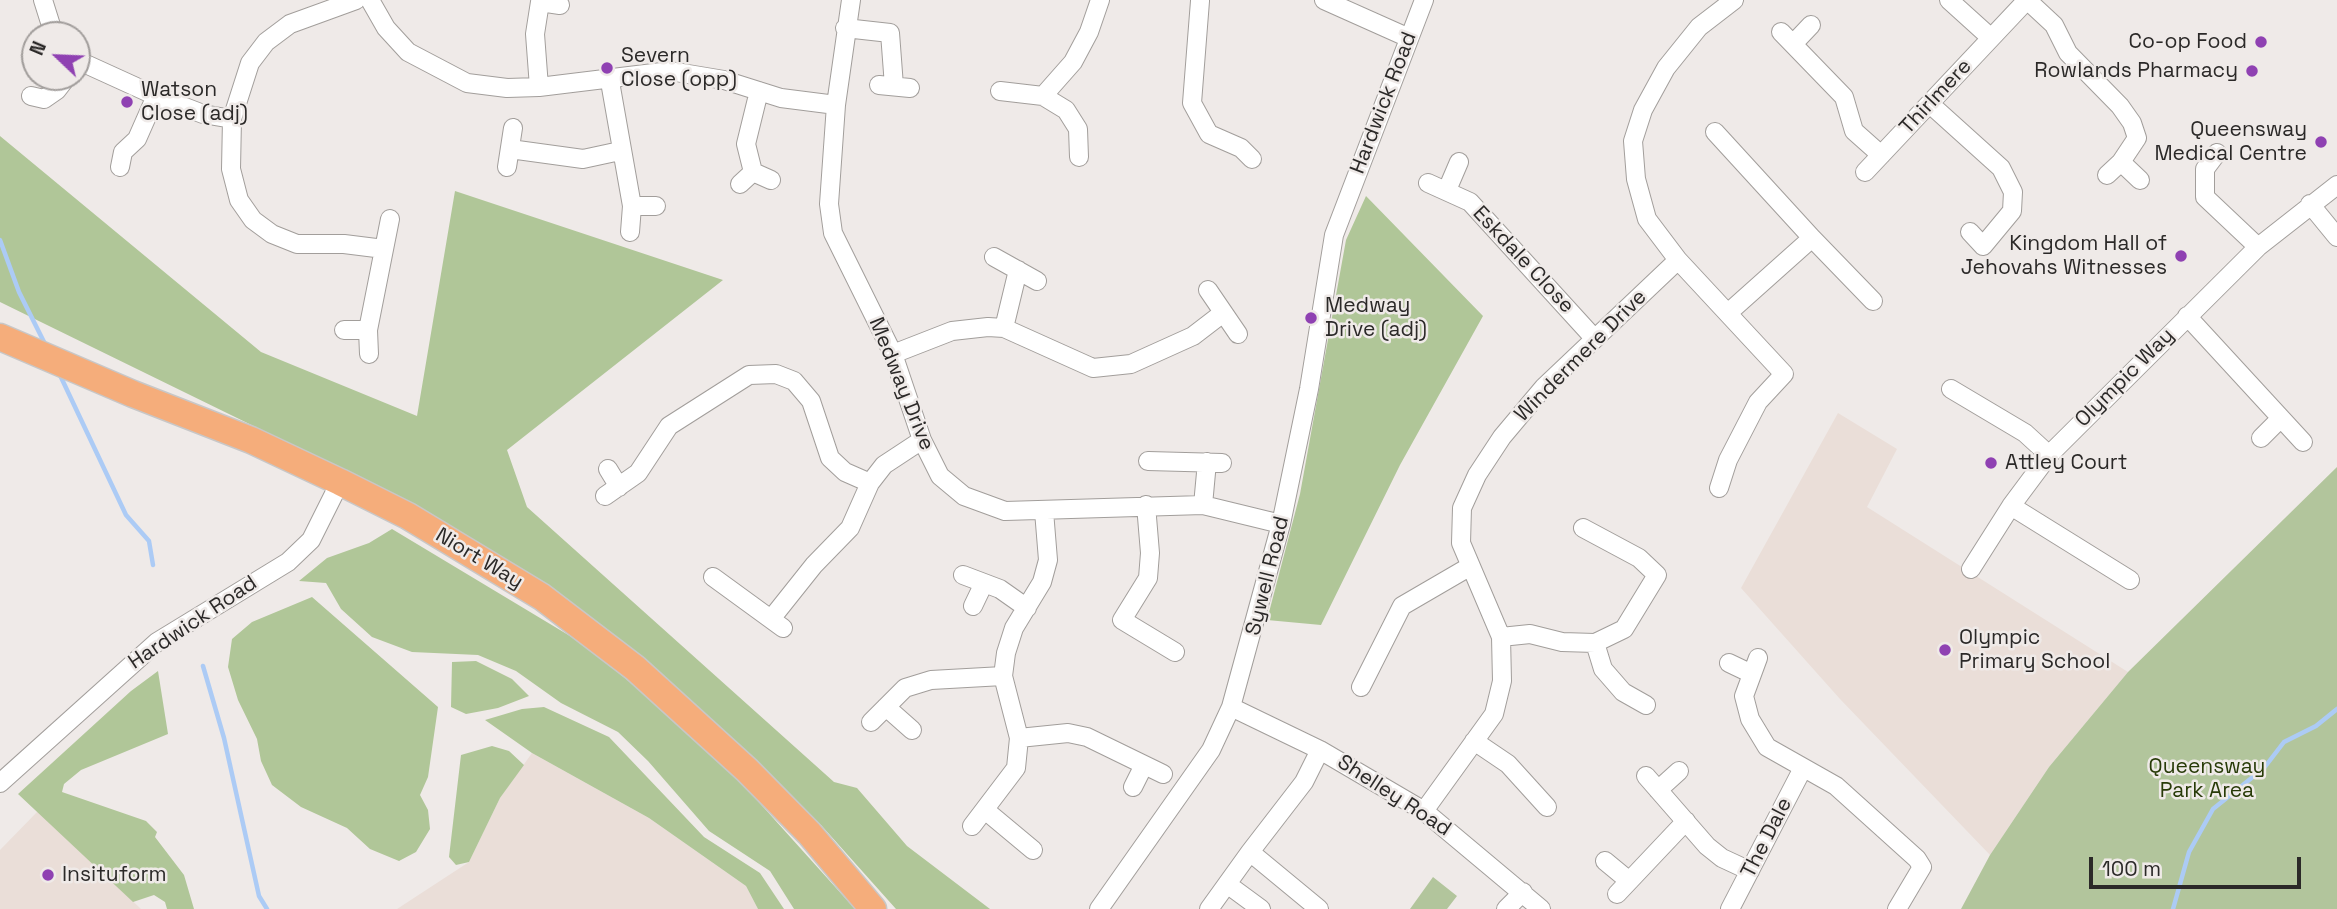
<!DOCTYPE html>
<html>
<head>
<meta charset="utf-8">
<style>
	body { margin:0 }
	#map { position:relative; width:2337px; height:909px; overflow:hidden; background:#efeae8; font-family:"Space Grotesk",sans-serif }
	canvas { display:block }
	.north { position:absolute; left:21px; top:21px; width:70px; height:70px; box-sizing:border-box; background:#efeae8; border:2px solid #a19d9b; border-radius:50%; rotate:293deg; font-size:19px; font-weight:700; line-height:28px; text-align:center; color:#2b2928 }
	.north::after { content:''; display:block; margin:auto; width:24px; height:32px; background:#8f41b2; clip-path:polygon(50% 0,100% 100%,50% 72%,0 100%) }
	.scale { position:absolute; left:2089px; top:857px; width:212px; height:32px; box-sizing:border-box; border:4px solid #2b2928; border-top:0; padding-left:9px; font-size:21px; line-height:24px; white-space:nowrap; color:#2b2928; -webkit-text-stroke:5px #efeae8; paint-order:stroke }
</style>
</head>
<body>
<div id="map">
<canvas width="2337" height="909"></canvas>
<div class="north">N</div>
<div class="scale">100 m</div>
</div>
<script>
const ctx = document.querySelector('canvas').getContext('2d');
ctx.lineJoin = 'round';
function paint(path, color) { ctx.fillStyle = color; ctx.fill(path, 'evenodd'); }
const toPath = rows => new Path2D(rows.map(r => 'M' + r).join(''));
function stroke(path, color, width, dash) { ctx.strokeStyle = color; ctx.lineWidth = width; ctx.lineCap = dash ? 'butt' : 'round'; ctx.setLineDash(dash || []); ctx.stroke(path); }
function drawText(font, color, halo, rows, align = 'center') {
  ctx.font = font + ' "Space Grotesk",sans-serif'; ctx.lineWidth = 5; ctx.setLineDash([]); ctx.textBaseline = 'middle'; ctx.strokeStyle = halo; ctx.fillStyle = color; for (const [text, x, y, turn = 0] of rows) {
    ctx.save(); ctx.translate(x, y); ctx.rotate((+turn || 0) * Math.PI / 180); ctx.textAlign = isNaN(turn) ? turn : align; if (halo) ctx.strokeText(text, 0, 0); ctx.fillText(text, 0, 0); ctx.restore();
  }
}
const built = toPath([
	[1838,413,1897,449,1867,507,2128,672,2049,767,1990,855,1840,699,1741,588],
	[532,753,649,818,746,886,758,909,397,909,469,862,500,798],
	[38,811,141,909,0,909,0,850]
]);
const green = toPath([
	[2337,467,2337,909,1961,909,1990,855,2049,767,2128,672],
	[1433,877,1457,896,1447,909,1410,909]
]);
const forest = toPath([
	[0,136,261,352,417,416,455,191,723,280,507,450,527,507,834,782,857,788,907,846,990,909,896,909,821,825,696,706,372,484,0,302],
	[1366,196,1483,316,1400,465,1321,625,1267,620,1300,494,1346,240],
	[392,529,585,645,712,750,855,909,794,909,770,871,709,831,648,761,618,732,561,703,516,671,478,655,412,652,372,637,341,609,326,583,299,581,327,558,369,543],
	[312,597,438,707,428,777,420,795,428,810,430,829,416,852,399,861,370,849,347,828,301,807,272,785,261,761,257,739,238,700,228,667,232,639,252,622],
	[476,661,512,679,529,696,498,708,466,714,451,707,452,662],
	[158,671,168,734,81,770,64,784,62,792,146,821,157,832,155,837,184,875,194,909,167,909,165,902,154,895,133,902,18,794,131,691],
	[544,707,609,737,704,837,760,873,784,909,758,909,746,886,649,818,532,753,485,720,522,709],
	[492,746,509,751,524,765,500,798,469,862,456,865,449,857,461,755]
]);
const stream = toPath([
	[0,240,19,292,46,346],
	[59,373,126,515,149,541,153,565],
	[203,666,224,738,259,896,267,909],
	[2173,909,2189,852,2213,809,2264,768,2284,742,2316,726,2337,709]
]);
const minor = toPath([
	[43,0,54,35],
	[356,0,290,24,266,42,250,63,232,119,231,169,239,200,253,220,272,234,297,244,344,244,384,249],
	[370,0,386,28,408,52,467,83,507,88,539,87,670,71,724,80,781,98,836,105],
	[851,0,836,105,829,204,833,233,893,354,922,440,940,476,964,496,1005,511,1203,505,1281,524],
	[1324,0,1409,38],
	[1949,0,1991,38],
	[2027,0,2054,25,2068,53,2120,106,2132,123,2137,138,2121,162,2107,175],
	[1200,1,1192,103,1209,134,1241,148,1252,159],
	[845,28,890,33,894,86],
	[1781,32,1844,97,1854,131,1881,155],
	[1793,44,1811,25],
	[77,60,156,96,203,114,232,119],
	[609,76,632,206,630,232],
	[879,85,910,88],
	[539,87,535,34,540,2,560,5],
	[759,91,746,144,753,172,771,180],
	[1000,91,1043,96,1066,110,1078,129,1079,157],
	[31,96,44,99,57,90,67,77],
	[1043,96,1073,62,1089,32,1100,0],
	[1930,104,2001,168,2013,192,2012,211,1983,246,1970,232],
	[1715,132,1812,238],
	[510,149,583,159,620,151],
	[2217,153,2205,169,2205,197,2258,247],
	[2121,162,2140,180],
	[120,167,123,152,137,139,156,96],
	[507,167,513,128],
	[1865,172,2027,0],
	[1428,183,1470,202,1594,338],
	[740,184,753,172],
	[1447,190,1459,162],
	[2310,204,2337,237],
	[632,206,656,206],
	[994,257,1037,281],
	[1678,260,1784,374,1758,402,1728,460,1719,488],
	[1208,290,1238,334],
	[1728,313,1812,238,1873,301],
	[2187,316,2303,442],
	[1004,328,1018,270],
	[344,330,368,330],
	[369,354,368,330,390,219],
	[893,354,952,331,988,327,1004,328,1093,368,1131,364,1193,336,1223,313],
	[1951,389,2025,433,2049,455],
	[2261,438,2281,418],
	[1148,461,1222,463],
	[608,469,619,487],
	[605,496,638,473,669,426,749,375,776,374,794,381,811,401,830,458,845,472,870,483],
	[1146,505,1150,553,1148,578,1122,620,1175,652],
	[1203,505,1207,462],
	[2011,506,2130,580],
	[1971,569,2011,506,2049,455,2258,247,2337,185],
	[963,575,1000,589,1027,608],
	[713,577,783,628],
	[973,606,984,583],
	[771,619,814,565,850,528,870,483,884,465,922,440],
	[1501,637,1530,634,1562,642,1595,643,1624,629,1657,575,1639,558,1583,528],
	[1595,643,1603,669,1623,692,1646,705],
	[1758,658,1744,696,1750,719,1767,747,1836,786,1917,859,1922,867,1897,909],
	[1729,663,1752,674],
	[1361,687,1402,606,1469,567],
	[886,707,912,730],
	[1231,707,1320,750,1424,811,1541,909],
	[871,722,905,688,931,680,1003,676],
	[1019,738,1068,733,1087,737,1163,774],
	[1474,741,1508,764,1547,807],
	[1646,776,1707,846,1722,858,1750,871],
	[0,783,157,642,288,562,311,540,340,482],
	[1133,787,1144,765],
	[1658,790,1679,771],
	[985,810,1033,850],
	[1424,811,1494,714,1502,681,1501,637,1461,543,1462,508,1477,475,1502,437,1544,387,1678,260,1647,219,1636,179,1633,141,1643,110,1666,68,1699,27,1734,0],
	[972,826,1016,768,1019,738,1003,676,1006,653,1014,628,1042,582,1048,560,1044,511],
	[1605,861,1628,880],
	[1227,884,1261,909],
	[1617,894,1686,821],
	[1099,909,1211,750,1231,707,1281,524,1309,389,1334,235,1424,0],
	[1209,909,1250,852],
	[1319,909,1250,852,1304,782,1320,750],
	[1506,909,1523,892],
	[1730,909,1803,768]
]);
const highway = toPath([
	[0,337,133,394,251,440,340,482,408,516,542,597,635,668,747,770,809,833,873,909]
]);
const markers = [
	[2261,42,7,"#8f41b2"],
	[607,68,7,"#8f41b2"],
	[2252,71,7,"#8f41b2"],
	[127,102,7,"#8f41b2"],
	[2321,142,7,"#8f41b2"],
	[2181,256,7,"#8f41b2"],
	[1311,318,7,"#8f41b2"],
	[1991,463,7,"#8f41b2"],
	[1945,650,7,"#8f41b2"],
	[48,875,7,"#8f41b2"]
];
const poiNames = [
	["Co-op Food",2247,42,"right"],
	["Severn",621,56],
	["Close (opp)",621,80],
	["Rowlands Pharmacy",2238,71,"right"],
	["Watson",141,90],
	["Close (adj)",141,114],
	["Queensway",2307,130,"right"],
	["Medical Centre",2307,154,"right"],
	["Kingdom Hall of",2167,244,"right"],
	["Jehovahs Witnesses",2167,268,"right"],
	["Medway",1325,306],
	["Drive (adj)",1325,330],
	["Attley Court",2005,463],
	["Olympic",1959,638],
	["Primary School",1959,662],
	["Insituform",62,875]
];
const streetNames = [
	["Thirlmere",1936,97,-47],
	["Hardwick Road",1384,103,-69],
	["Eskdale Close",1523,260,47],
	["Windermere Drive",1581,356,-45],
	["Olympic Way",2125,378,-45],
	["Medway Drive",901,384,68],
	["Niort Way",479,559,31],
	["Sywell Road",1268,576,-76],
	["Hardwick Road",193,623,-34],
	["Shelley Road",1394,796,33],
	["The Dale",1767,838,-63]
];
const parkNames = [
	["Queensway",2207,767],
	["Park Area",2207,791]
];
paint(built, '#eaded8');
paint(green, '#b2c59c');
paint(forest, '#b0c698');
stroke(stream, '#accbf5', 4.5);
stroke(minor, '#a29e9b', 20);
stroke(highway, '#c8c7c7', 29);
stroke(minor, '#fff', 18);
stroke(highway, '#f5ad7b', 26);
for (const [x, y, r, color] of markers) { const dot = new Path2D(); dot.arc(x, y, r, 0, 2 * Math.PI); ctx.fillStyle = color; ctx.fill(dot); stroke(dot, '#efeae8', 2.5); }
drawText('21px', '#2b2928', '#efeae8', poiNames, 'left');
drawText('21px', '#2b2928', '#efeae8', streetNames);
drawText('21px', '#283b08', '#efeae8', parkNames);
</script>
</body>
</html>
